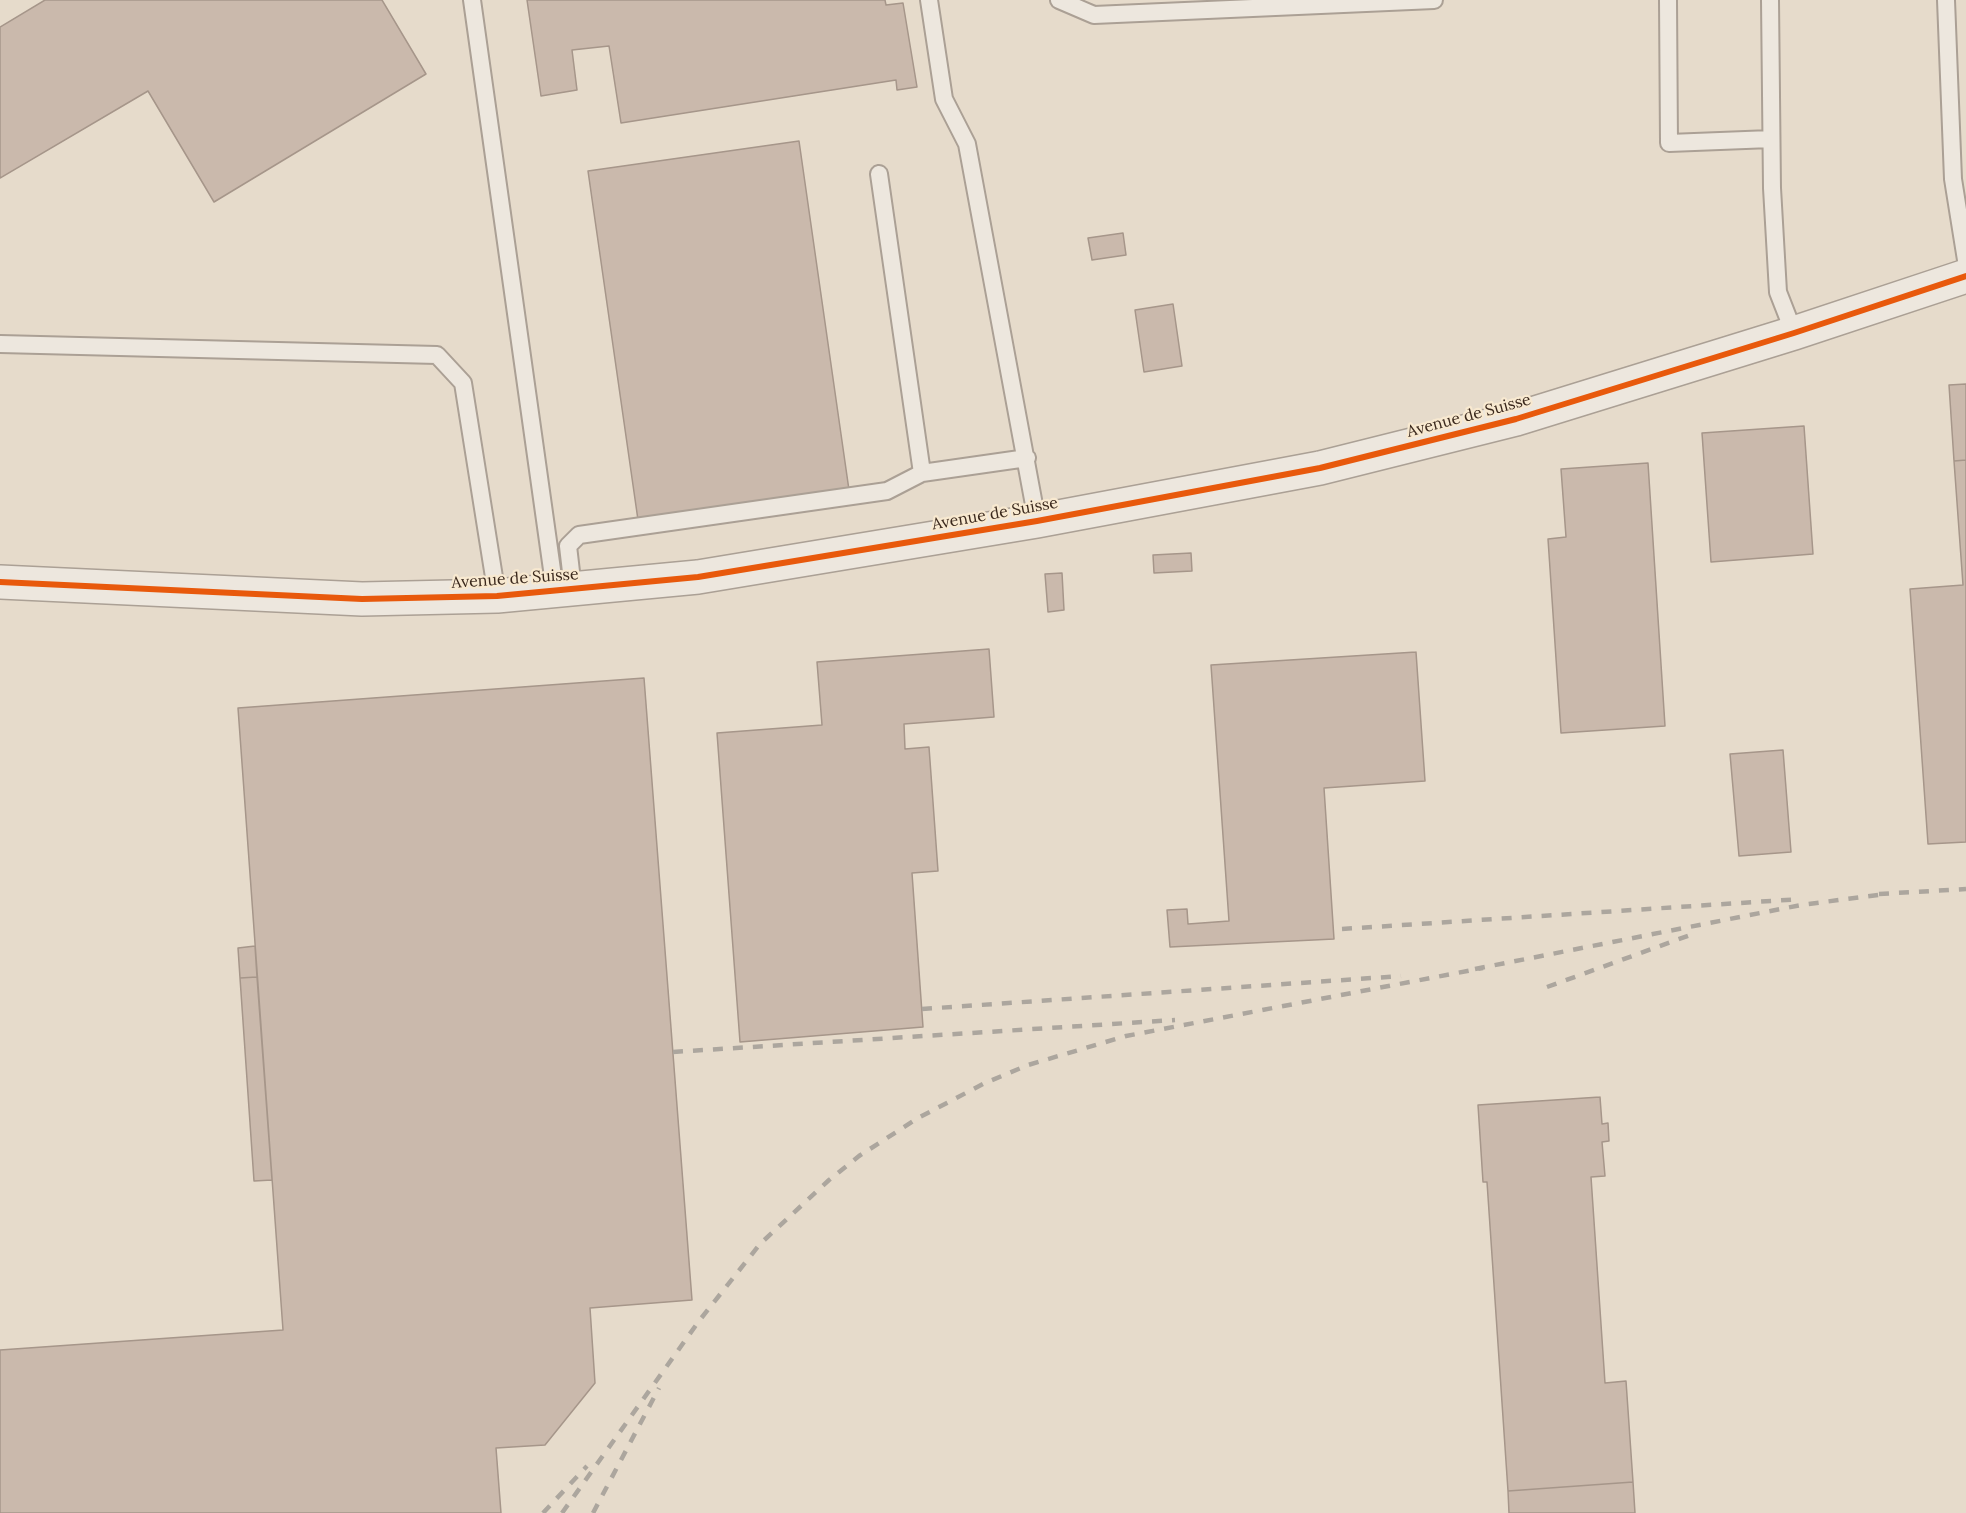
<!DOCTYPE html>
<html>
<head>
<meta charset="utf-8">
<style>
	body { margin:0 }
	canvas { display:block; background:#e6dbcb }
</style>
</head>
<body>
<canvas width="1966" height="1513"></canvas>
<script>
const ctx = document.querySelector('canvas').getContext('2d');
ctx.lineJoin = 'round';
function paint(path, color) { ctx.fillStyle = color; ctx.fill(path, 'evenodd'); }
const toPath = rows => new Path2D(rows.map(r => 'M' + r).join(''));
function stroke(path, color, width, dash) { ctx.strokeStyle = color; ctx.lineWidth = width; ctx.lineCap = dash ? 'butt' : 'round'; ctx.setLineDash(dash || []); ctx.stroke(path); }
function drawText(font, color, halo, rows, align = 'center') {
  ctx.font = font + ' Lora,serif'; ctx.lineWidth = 4.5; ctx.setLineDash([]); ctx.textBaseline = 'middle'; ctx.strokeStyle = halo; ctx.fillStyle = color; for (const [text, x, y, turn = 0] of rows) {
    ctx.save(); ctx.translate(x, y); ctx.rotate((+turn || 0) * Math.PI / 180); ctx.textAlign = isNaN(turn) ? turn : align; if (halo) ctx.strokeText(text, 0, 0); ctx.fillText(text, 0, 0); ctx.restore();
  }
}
const building = toPath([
	[45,0,382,0,426,74,214,202,148,91,0,178,0,27,45,0],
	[527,0,885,0,886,5,903,3,917,87,897,90,896,80,621,123,609,46,572,50,577,90,541,96,527,0],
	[799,141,849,490,638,520,588,171,799,141],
	[1123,233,1126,255,1092,260,1088,238,1123,233],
	[1173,304,1182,366,1144,372,1135,310,1173,304],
	[1966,384,1966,460,1954,461,1949,385,1966,384],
	[1804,426,1813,554,1711,562,1702,433,1804,426],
	[1966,460,1966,842,1928,844,1910,589,1963,585,1954,461,1966,460],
	[1648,463,1665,726,1561,733,1548,539,1566,537,1561,469,1648,463],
	[1191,553,1192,571,1154,573,1153,555,1191,553],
	[1062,573,1064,610,1048,612,1045,574,1062,573],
	[989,649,994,717,904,724,905,749,929,747,938,871,912,873,923,1027,740,1042,717,733,822,725,817,662,989,649],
	[1416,652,1425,781,1324,788,1334,939,1170,947,1167,910,1187,909,1188,924,1229,921,1211,665,1416,652],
	[644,678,692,1300,590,1308,595,1383,545,1445,496,1448,501,1513,0,1513,0,1350,283,1330,238,708,644,678],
	[1783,750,1791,852,1739,856,1730,754,1783,750],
	[255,946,257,977,240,978,238,948,255,946],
	[257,977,272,1180,254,1181,240,978,257,977],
	[1600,1097,1602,1124,1608,1123,1609,1141,1602,1142,1605,1176,1591,1177,1605,1383,1626,1381,1633,1482,1508,1491,1487,1182,1483,1182,1478,1105,1600,1097],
	[1633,1482,1635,1513,1509,1513,1508,1491,1633,1482]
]);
const lane = toPath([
	[472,0,555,591],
	[929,0,944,99,967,144,1037,521],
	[1059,0,1094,15,1434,0],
	[1668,0,1669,143,1771,139],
	[1770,0,1772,188,1778,292,1794,333],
	[1946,0,1953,179,1966,260],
	[879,174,922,473],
	[0,344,437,355,463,383,497,596],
	[573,589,568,546,579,535,887,491,922,473,1027,458]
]);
const street = toPath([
	[0,582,362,599,497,596,698,577,1037,521,1320,468,1516,419,1794,333,1966,276]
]);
const rail = toPath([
	[1879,894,1966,889],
	[1342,929,1801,899],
	[1475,969,1801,905,1885,894],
	[1547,987,1693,934],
	[922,1009,1401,976],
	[673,1052,1175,1020],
	[543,1513,587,1466],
	[562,1513,699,1321,760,1244,829,1180,859,1156,918,1118,985,1083,1028,1065,1126,1036,1483,968],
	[593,1513,659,1388]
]);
const cycleway = toPath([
	[0,582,362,599,497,596,698,577,1037,521,1320,468,1516,419,1794,333,1966,276]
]);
const streetNames = [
	["Avenue de Suisse",1469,416,-15],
	["Avenue de Suisse",995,514,-10],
	["Avenue de Suisse",515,579,-4]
];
paint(building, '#cab9ac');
stroke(building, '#a6968a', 1.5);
stroke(lane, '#aba095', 20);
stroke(street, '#aba095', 36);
stroke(lane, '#ede7de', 16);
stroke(street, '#ede7de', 33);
stroke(rail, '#aca69e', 4.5, [10, 10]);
stroke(cycleway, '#e8590c', 6);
drawText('16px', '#3a281c', '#f8e9d0', streetNames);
</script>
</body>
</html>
